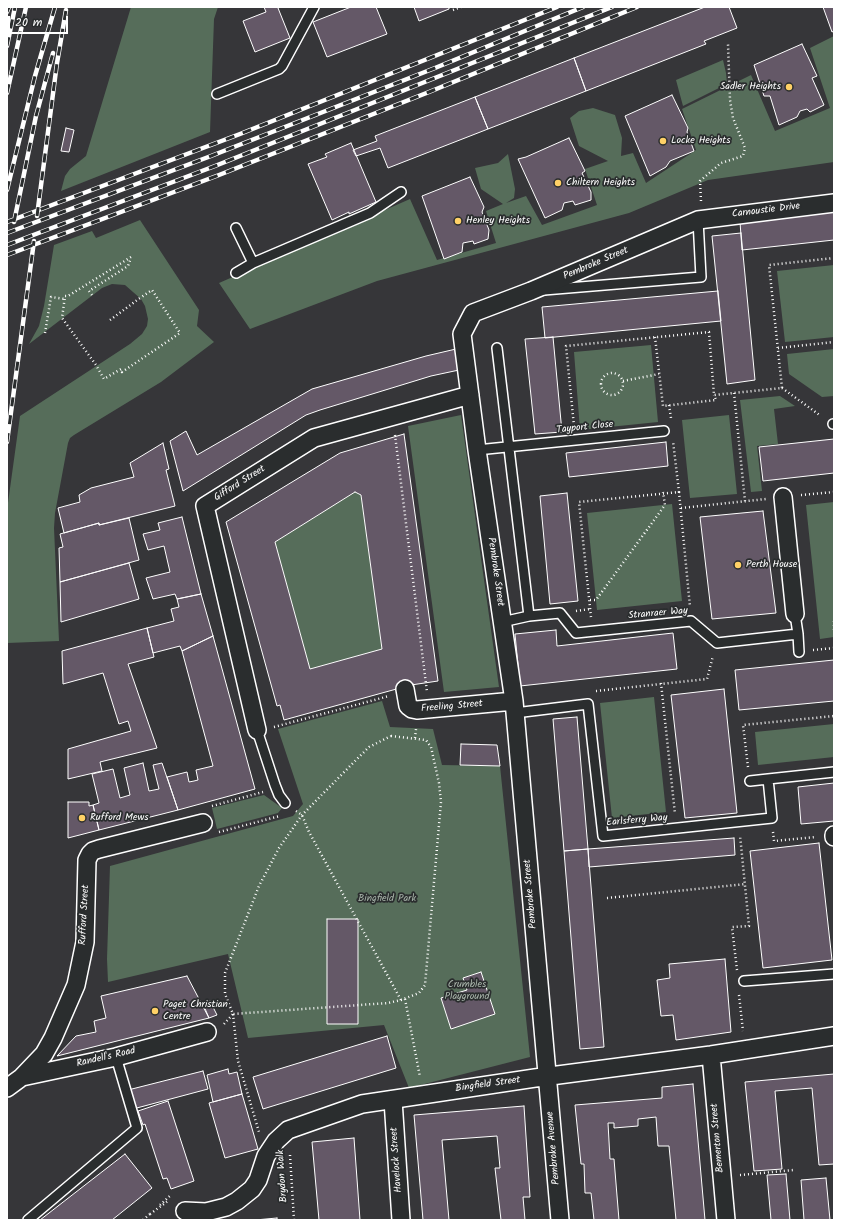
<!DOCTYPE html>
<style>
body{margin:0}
#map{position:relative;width:841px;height:1227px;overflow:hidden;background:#363639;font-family:Kalam,sans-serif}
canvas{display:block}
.frame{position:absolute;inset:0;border:8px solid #fff;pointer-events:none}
.scale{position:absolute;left:8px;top:16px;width:60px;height:18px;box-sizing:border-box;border:2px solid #fff;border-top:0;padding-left:5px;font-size:12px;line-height:14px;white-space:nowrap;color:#fff;-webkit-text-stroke:3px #2a2d2e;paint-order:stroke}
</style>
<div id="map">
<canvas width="841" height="1227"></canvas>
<div class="frame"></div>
<div class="scale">20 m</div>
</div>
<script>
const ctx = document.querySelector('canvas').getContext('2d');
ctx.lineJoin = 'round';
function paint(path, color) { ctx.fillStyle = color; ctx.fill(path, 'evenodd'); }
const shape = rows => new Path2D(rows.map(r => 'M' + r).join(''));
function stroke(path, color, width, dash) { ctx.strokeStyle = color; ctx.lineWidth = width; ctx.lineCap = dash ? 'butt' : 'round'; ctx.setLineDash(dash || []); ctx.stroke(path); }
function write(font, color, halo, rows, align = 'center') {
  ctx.font = font + ' Kalam,sans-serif'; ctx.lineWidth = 3.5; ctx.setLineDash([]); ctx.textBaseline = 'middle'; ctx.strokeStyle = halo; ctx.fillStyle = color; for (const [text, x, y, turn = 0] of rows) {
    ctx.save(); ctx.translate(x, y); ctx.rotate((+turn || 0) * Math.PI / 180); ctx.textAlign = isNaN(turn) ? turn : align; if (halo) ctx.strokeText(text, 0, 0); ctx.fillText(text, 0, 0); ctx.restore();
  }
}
const green = shape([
 [131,7,218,7,214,19,210,132,61,191,65,176,70,169,86,156],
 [834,36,834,162,708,180,629,213,377,281,250,329,219,283,410,199,437,260,496,243,486,211,503,204,481,189,475,168,498,163,508,154,515,189,514,198,506,203,526,196,542,225,597,205,585,169,608,161,579,146,570,118,579,111,593,108,615,115,622,138,621,156,633,153,646,183,696,150,682,109,751,75,775,131,830,108,810,48],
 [723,60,726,73,727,84,683,106,676,80],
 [140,220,199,310,197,326,214,342,161,382,74,435,70,438,68,443,55,513,54,528,59,641,7,643,7,510,20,416,130,344,142,334,147,326,148,319,145,306,141,299,125,285,112,284,102,288,29,344,39,326,44,306,54,245,92,231,96,238],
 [834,265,834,337,785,342,777,271],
 [651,345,658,422,580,430,574,352],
 [834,349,834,396,822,397,789,374,787,354],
 [780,396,795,406,774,409,778,444,757,446,762,491,751,492,740,400],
 [461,415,499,687,444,692,408,426],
 [729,415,737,494,690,498,682,420],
 [355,492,361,495,382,649,310,669,275,542],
 [834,502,834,637,820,639,806,505],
 [672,504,682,601,597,610,587,513],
 [654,697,666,812,612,818,600,703],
 [382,701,390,727,433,729,442,765,500,766,530,1057,409,1088,384,1025,248,1038,228,954,108,982,107,959,110,866,293,816,303,804,278,729],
 [834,724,834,757,758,765,755,732],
 [264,795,282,808,278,813,217,829,212,808]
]);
const building = shape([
 [264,7,280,7,278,8,290,38,255,52,243,21,266,12,264,7],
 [351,7,376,7,387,34,327,57,313,22,351,7],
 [414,7,449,7,449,9,419,21,414,7],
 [705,7,729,7,737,28,704,41,706,44,586,91,574,58,705,7],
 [823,7,834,7,834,31,832,32,823,7],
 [802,44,817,76,812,78,824,105,810,112,807,109,800,111,797,117,779,125,770,96,764,96,754,65,802,44],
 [574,58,586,91,488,129,475,97,574,58],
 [672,95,688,128,687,132,694,151,670,161,666,167,650,176,625,116,672,95],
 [475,97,488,129,388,168,380,148,356,156,353,150,377,141,375,136,475,97],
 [66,128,74,130,69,152,61,151,66,128],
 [569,138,585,171,582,173,591,192,591,200,575,205,573,201,564,203,562,210,545,218,518,159,526,157,569,138],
 [351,143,376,202,349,214,349,212,332,220,308,164,327,157,325,154,351,143],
 [470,177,484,207,482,212,489,230,488,239,474,244,473,241,463,243,462,252,444,259,422,196,470,177],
 [834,212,834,240,742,250,740,222,834,212],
 [741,233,755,380,727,384,712,236,741,233],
 [718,291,721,321,545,338,542,307,718,291],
 [553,337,562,432,535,434,525,339,553,337],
 [456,349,459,370,431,376,320,410,306,415,183,491,170,441,186,431,197,455,312,389,426,356,456,349],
 [404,434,438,681,411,685,284,720,280,705,277,706,226,522,340,453,404,434],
 [355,492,361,495,382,649,310,669,275,542,355,492],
 [834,439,834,473,763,481,759,447,834,439],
 [666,442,668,466,569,477,566,453,666,442],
 [163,443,169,469,166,470,175,506,99,525,99,523,64,533,58,508,80,502,79,495,91,488,134,477,130,463,163,443],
 [567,493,578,601,550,604,540,496,567,493],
 [763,511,776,613,712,619,700,517,763,511],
 [182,517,201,594,177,599,175,594,153,599,146,578,170,572,164,546,148,550,143,534,160,530,158,523,182,517],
 [129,518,139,560,60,582,59,548,63,547,60,534,99,523,99,525,129,518],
 [129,563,139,599,61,622,60,582,129,563],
 [201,594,213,636,182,651,180,646,153,653,147,628,174,621,171,609,179,607,177,599,201,594],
 [147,628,154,657,128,664,157,748,100,762,102,771,68,779,68,749,131,731,128,721,119,724,103,673,63,684,62,651,147,628],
 [556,630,557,646,673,633,677,669,520,686,515,634,556,630],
 [213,636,255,789,178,810,167,777,187,772,189,782,194,781,198,780,196,770,213,766,182,651,213,636],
 [834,660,834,701,739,710,735,670,834,660],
 [724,689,737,813,685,818,671,695,724,689],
 [577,717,588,849,564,851,553,719,577,717],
 [461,744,497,745,500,766,460,765,461,744],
 [143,763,149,791,159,789,153,765,162,763,178,810,99,830,93,805,99,803,92,774,113,769,120,798,130,795,124,768,143,763],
 [834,783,834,821,801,824,798,787,834,783],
 [68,802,89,802,89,806,93,805,99,830,68,838,68,802],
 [734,838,735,855,589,867,588,849,734,838],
 [819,843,832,960,763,968,750,851,819,843],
 [588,849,604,1047,580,1049,564,851,588,849],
 [327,919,358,919,358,1024,327,1024,327,919],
 [725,959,731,1032,676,1040,673,1015,661,1016,657,980,670,978,669,964,725,959],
 [481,972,495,1014,451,1029,441,998,467,990,463,978,481,972],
 [187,976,209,1018,57,1056,76,1036,96,1032,94,1021,106,1018,101,996,187,976],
 [210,1001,217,1015,209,1018,203,1004,210,1001],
 [387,1036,396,1068,263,1109,253,1077,387,1036],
 [228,1069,229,1074,237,1072,242,1094,213,1102,207,1075,228,1069],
 [203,1071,208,1089,133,1109,128,1090,203,1071],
 [834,1074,834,1164,819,1165,812,1088,775,1091,782,1169,754,1171,745,1082,834,1074],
 [693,1084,705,1220,676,1220,669,1146,658,1146,656,1117,638,1119,638,1126,614,1128,614,1123,608,1123,610,1159,614,1159,619,1220,594,1220,591,1193,585,1193,584,1164,581,1164,575,1105,662,1098,662,1087,693,1084],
 [242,1094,258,1149,225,1158,209,1103,242,1094],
 [168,1101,194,1181,171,1189,167,1178,163,1179,145,1124,143,1125,138,1111,168,1101],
 [524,1106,530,1197,523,1197,525,1220,501,1220,495,1168,500,1168,497,1136,442,1140,449,1220,423,1220,414,1115,524,1106],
 [354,1138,360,1220,319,1220,312,1142,354,1138],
 [125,1154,152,1188,112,1220,40,1220,125,1154],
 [786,1174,790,1220,771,1220,767,1175,786,1174],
 [826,1178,830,1220,804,1220,801,1180,826,1178],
 [277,1218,277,1220,255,1220,277,1218]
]);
const path = shape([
 [453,10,461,7],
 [701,201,700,181,721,163,743,156,745,148,733,118,730,100,728,44],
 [131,257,68,296,65,296,62,318,96,365,104,379,121,369,122,372,180,333,152,290,140,298],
 [92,295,89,291,128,266,131,258],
 [45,333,51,297,65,299],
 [655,337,663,406,716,400,714,395],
 [778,348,834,342],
 '601 384a11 11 0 1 1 22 0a11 11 0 1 1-22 0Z',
 [623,381,659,374],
 [782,388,821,416],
 [734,393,745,501],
 [669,405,671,418],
 [574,426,566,346,709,332,714,395,782,388,769,265,834,258],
 [395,435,427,692],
 [679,492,690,607],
 [801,495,834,492],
 [681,508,766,499],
 [590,600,596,600,665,505,663,492],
 [576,611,590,609],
 [591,617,579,502,679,492,673,441],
 [834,621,834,631],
 [813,650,834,648],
 [661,683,675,814],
 [596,691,707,679,713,656],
 [274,727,389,696],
 [391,736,426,740,431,747,439,783,441,802,425,985,419,993,401,1000,388,1003,233,1014,225,994,225,973,259,886,279,848,302,815,355,761,369,747,391,736],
 [415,738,416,729],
 [748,767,743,725,834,716],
 [212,806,263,792],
 [296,811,302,815,309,832,401,1000],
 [219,832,280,816],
 [773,832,774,841,816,837],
 [607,898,746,884],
 [737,970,732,927,749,926,740,835],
 [739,995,743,1031],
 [405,999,420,1077],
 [233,1014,238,1061,259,1132],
 [224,1024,233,1014],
 [290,1155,294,1220],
 [740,1175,794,1170],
 [160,1205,171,1195],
 [150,1214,168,1201,169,1202],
 [143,1220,150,1214]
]);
const lane = shape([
 [217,94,279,69,282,66,314,7],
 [236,228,253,263],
 [236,273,253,263,370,213,401,192],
 [544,290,701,277,698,220],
 [497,348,529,616],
 [833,424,834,424],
 [477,450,664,431],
 [795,614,798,634],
 [502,622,529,616,560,613,576,633,691,621,717,643,798,634,799,652],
 [515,713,588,704,603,836,772,818,768,779,834,772],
 [257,730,275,785,279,795,285,803],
 [750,781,768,779],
 [744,981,834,974],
 [28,1220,137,1128,116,1057]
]);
const street = shape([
 [783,497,795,614],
 [405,689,408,706,412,709,417,710,514,701],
 [257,730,205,506,314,438,470,395],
 [834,835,834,837],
 [711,1055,726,1220],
 [22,1077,44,1054,53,1038,76,985,85,942,87,860,90,854,93,851,99,849,203,823],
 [7,1088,22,1077,116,1057,207,1032],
 [393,1100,401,1220],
 [185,1211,206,1212,226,1207,237,1201,252,1189,258,1180,266,1156,276,1141,288,1130,362,1104,535,1078,711,1055,834,1036],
 [560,1220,514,701,477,450,462,334,473,313,531,291,698,220,834,203]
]);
const rail = shape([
 [7,12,9,7],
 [7,46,15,7],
 [7,93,26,7],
 [7,190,35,76,55,7],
 [37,216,57,63,66,10],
 [7,222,240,134,557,7],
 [14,222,36,116,53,53],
 [7,233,211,156,435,68,583,7],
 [7,245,215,166,612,7],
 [7,255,219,175,429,92,637,7],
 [7,442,34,241]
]);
const pathBridge = shape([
 [110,320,140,298]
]);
const markers = [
 [789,87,4,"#ffd166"],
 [663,141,4,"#ffd166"],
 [558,183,4,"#ffd166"],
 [458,221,4,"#ffd166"],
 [738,565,4,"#ffd166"],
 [82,818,4,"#ffd166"],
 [155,1011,4,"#ffd166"]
];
const poiNames = [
 ["Sadler Heights",781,87,"right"],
 ["Locke Heights",671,141],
 ["Chiltern Heights",566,183],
 ["Henley Heights",466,221],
 ["Perth House",746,565],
 ["Rufford Mews",90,818],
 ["Paget Christian",163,1005],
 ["Centre",163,1017]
];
const streetNames = [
 ["Carnoustie Drive",766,211,-7],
 ["Pembroke Street",596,264,-23],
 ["Tayport Close",585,428,-6],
 ["Gifford Street",240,484,-32],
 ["Pembroke Street",495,572,82],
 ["Stranraer Way",658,614,-5],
 ["Freeling Street",452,707,-5],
 ["Earlsferry Way",637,821,-5],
 ["Pembroke Street",531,894,-95],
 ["Rufford Street",85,915,-87],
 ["Randell's Road",106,1058,-13],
 ["Bingfield Street",488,1085,-8],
 ["Bemerton Street",718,1138,-95],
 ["Pembroke Avenue",554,1148,-95],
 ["Havelock Street",397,1160,-94],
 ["Brydon Walk",283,1176,-94]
];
const parkNames = [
 ["Bingfield Park",387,899],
 ["Crumbles",467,985],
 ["Playground",467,997]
];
paint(green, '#566d5a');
paint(building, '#645867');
stroke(building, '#fff', 1);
stroke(lane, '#fff', 12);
stroke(street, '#fff', 20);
stroke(path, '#fff', 2.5, [1, 3]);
stroke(lane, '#2a2d2e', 9);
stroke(street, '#2a2d2e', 17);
stroke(rail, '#fff', 4.5);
stroke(rail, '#2a2d2e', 3, [9]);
stroke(pathBridge, '#fff', 2.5, [1, 3]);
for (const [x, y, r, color] of markers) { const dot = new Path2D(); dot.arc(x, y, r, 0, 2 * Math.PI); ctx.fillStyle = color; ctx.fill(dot); stroke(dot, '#2a2d2e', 1.5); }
write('10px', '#fff', '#2a2d2e', poiNames, 'left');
write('10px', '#fff', '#2a2d2e', streetNames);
write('10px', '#aab6ac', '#2a2d2e', parkNames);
</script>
